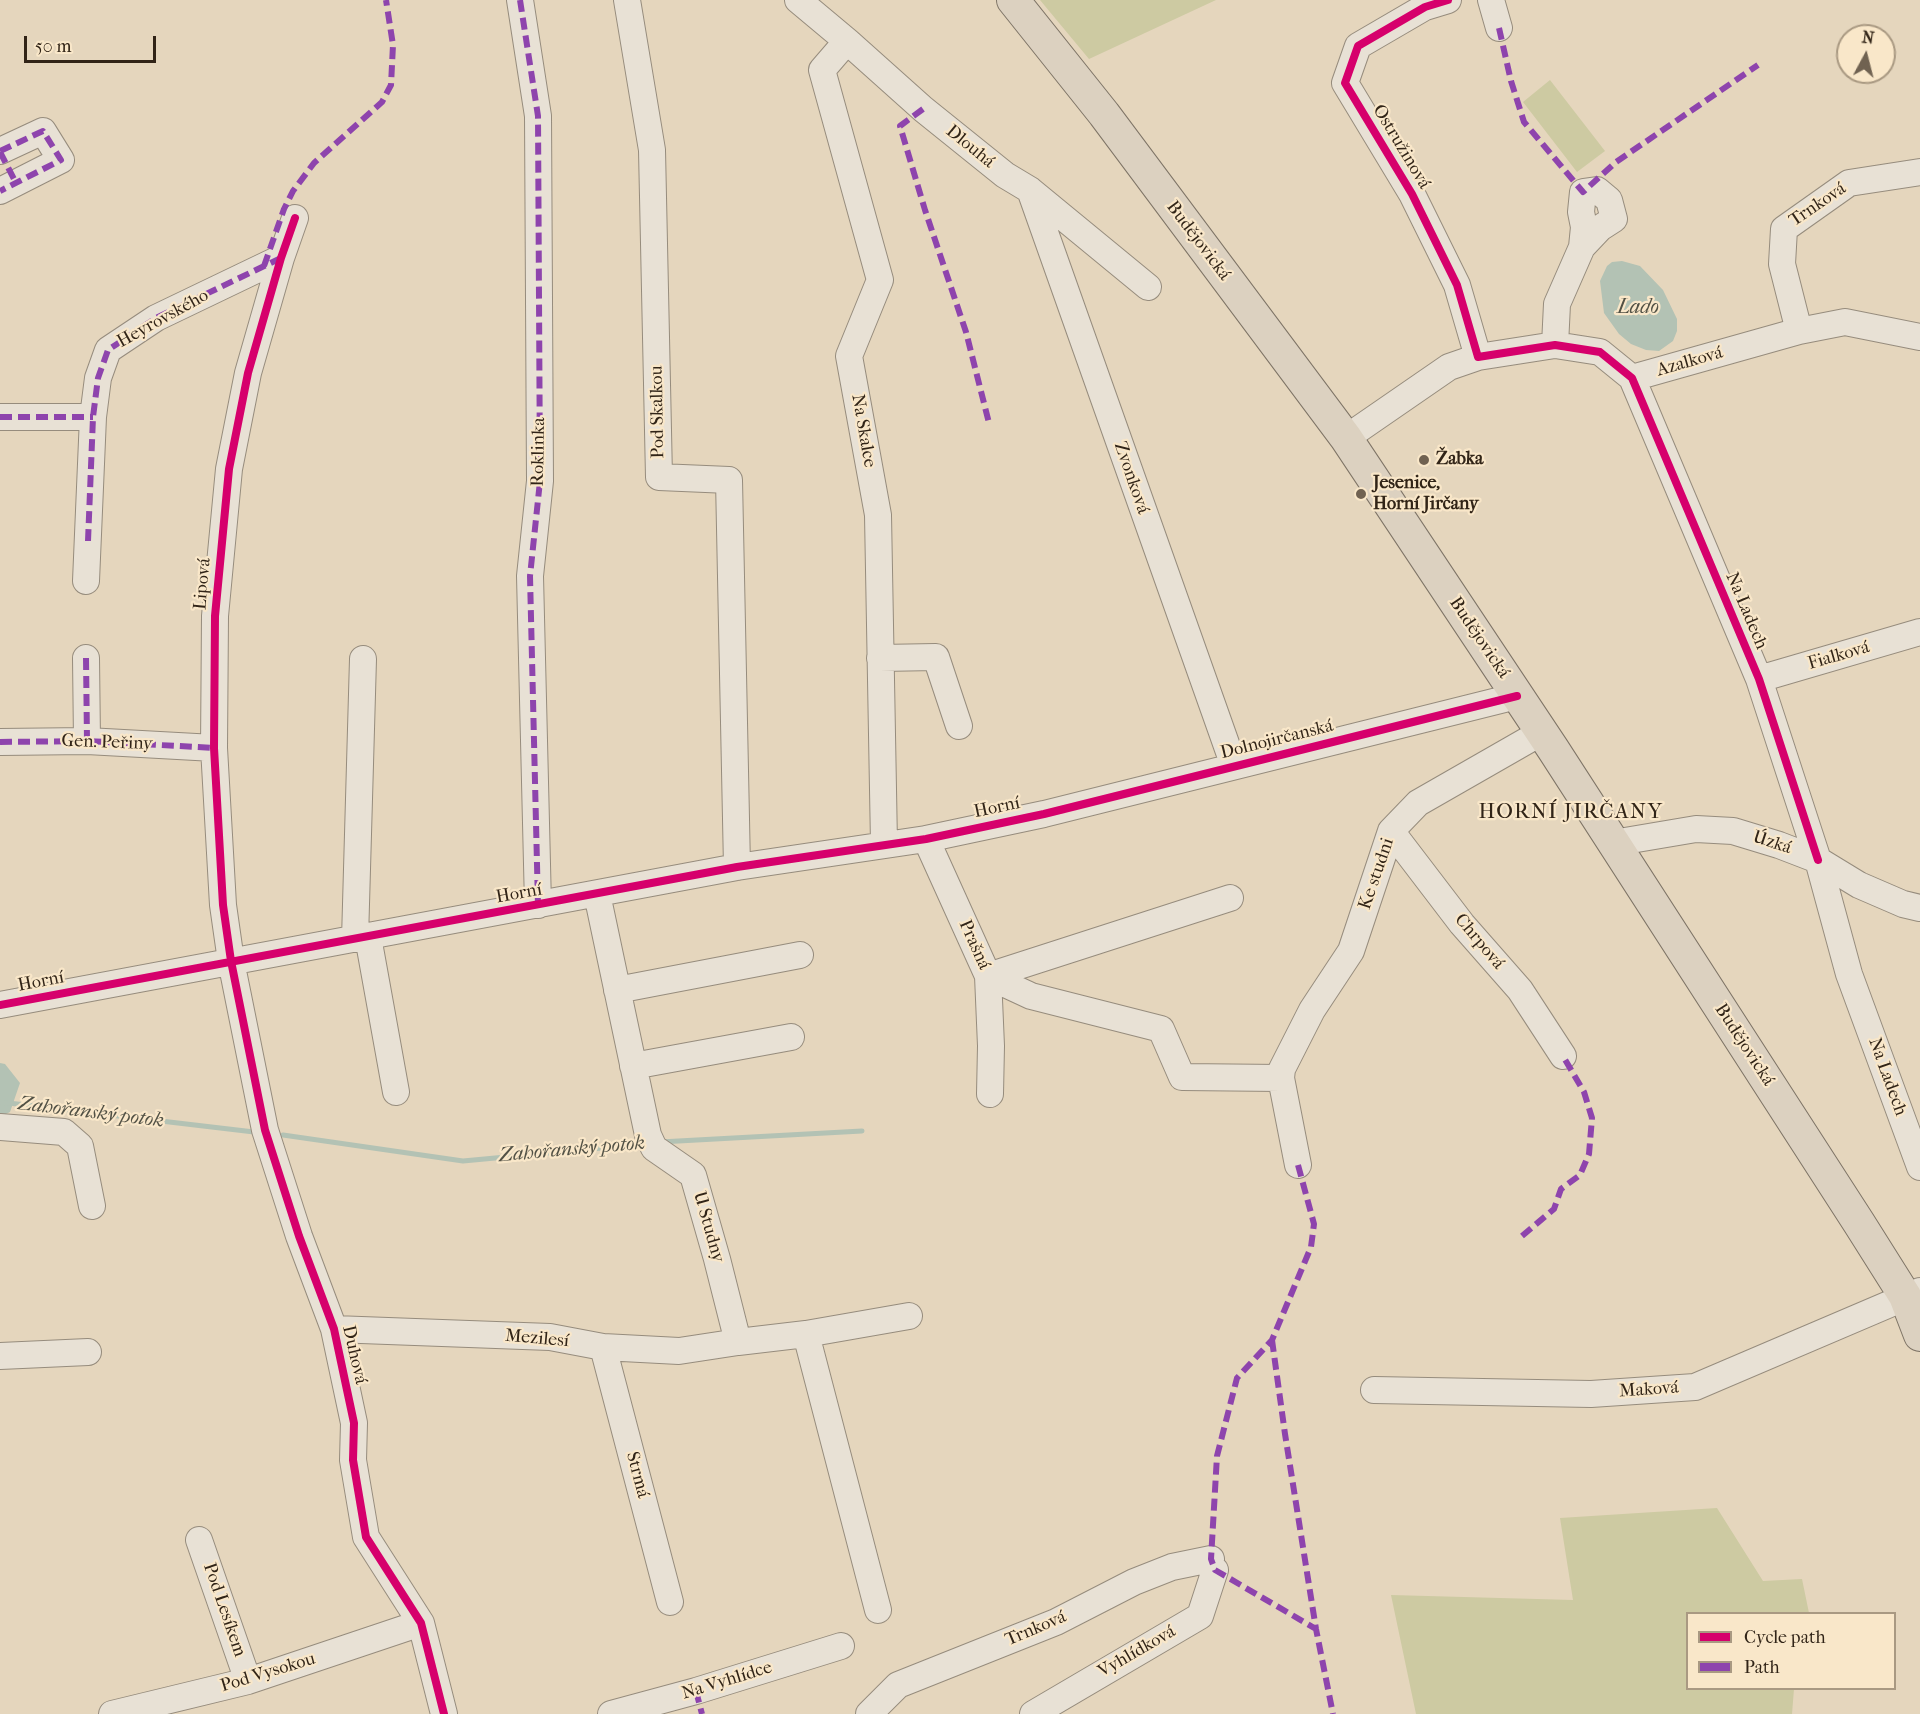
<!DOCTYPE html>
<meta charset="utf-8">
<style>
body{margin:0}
#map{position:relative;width:1920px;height:1714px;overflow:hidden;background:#e5d6bd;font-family:"IM FELL French Canon",serif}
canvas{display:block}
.legend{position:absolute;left:1686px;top:1612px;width:210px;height:78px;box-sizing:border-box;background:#f9e7c9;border:2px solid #a99982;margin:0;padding:8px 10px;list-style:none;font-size:18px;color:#312417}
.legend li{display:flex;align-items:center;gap:12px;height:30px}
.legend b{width:30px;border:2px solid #a99982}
.north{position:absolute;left:1836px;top:24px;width:60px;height:60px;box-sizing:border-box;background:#f9e7c9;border:2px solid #a99982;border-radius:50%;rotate:7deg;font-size:16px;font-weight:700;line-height:24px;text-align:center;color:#312417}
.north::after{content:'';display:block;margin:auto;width:21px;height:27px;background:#706251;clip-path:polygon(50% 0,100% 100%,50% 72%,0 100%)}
.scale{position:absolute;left:24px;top:36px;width:132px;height:27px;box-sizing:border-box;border:3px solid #312417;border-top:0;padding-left:8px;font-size:18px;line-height:21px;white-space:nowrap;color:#312417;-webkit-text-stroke:4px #f9e7c9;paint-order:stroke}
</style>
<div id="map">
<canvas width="1920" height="1714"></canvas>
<ul class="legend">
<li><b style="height:8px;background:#d6006c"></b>Cycle path</li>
<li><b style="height:8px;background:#8e44ad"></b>Path</li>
</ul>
<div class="north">N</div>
<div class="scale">50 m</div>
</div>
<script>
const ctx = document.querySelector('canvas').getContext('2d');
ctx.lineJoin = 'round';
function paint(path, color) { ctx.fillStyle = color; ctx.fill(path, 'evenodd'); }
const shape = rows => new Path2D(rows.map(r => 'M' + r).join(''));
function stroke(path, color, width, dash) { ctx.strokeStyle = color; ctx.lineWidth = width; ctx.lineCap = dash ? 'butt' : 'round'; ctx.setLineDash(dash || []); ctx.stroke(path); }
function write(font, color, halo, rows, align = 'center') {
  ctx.font = font + ' "IM FELL French Canon",serif'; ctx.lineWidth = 4.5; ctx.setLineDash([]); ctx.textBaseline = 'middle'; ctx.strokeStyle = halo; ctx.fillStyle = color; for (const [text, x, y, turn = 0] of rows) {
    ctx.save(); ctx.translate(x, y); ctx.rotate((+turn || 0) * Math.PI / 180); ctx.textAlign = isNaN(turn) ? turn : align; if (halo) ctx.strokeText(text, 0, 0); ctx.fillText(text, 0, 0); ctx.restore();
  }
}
const green = shape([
 [1040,0,1216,0,1089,59],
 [1550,80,1605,151,1577,172,1523,102],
 [1717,1508,1763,1581,1802,1579,1809,1613,1688,1614,1688,1688,1794,1689,1792,1714,1416,1714,1391,1595,1573,1600,1560,1518]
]);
const water = shape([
 [1622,261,1640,266,1663,290,1677,319,1677,331,1673,341,1659,351,1646,350,1631,344,1619,334,1604,313,1600,281,1607,266,1612,262],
 [0,1063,5,1064,20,1083,10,1112,0,1117]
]);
const stream = shape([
 [0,1102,254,1132],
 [283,1135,463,1161,645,1144],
 [660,1142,862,1131]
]);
const minor = shape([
 [520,0,538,116,540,481,530,576,538,905],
 [627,0,652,150,659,477,729,480,737,867],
 [798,0,847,41,923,109,1005,175,1030,190,1148,287],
 [1448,0,1425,7,1358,46,1345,83,1412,194,1457,285,1478,357],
 [1491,0,1499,28],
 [847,41,822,70,880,280,849,356,878,515,884,844],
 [0,151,43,131,61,160,0,191],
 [1030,190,1234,766],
 [295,218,281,258,248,373,229,469,215,616,214,748,223,905,231,961,265,1130,299,1236,334,1329,354,1423,353,1460,366,1537,421,1623,444,1714],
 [1799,331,1782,264,1784,229,1849,183,1920,172],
 [1555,345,1557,304,1582,247,1584,227,1581,212,1583,192,1597,190,1609,200,1614,219,1600,228,1582,247],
 [1632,378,1799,331,1845,322,1920,337],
 [0,417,93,417],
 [1346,438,1449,367,1478,357,1555,345,1600,352,1632,378,1759,679,1818,860,1849,974,1920,1167],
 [86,581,93,417,98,378,108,350,156,318,281,258],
 [86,658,87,741],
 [880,658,936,657,959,726],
 [1759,679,1920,632],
 [0,742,87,741,214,748],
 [1391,831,1462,924,1520,990,1563,1056],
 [926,839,988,976,991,1046,990,1094],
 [1613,843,1696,829,1733,831,1779,845,1818,860,1859,885,1903,904,1920,908],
 [597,894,648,1135,654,1148,693,1175,717,1259,738,1342,806,1334,878,1610],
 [368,937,396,1092],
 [355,939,363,659],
 [988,976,1031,996,1161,1029,1182,1077,1281,1078],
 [988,976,1230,898],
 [617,990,800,955],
 [0,1005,737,867,926,839,1044,814,1517,696],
 [633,1066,791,1037],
 [0,1127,64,1132,80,1146,92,1206],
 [1298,1165,1281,1078,1282,1069,1312,1010,1351,951,1391,831,1418,803,1542,732],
 [334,1329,550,1337,603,1347,679,1351,738,1342],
 [806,1334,909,1316],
 [603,1347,670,1602],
 [0,1356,88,1352],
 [1374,1390,1591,1394,1695,1387,1920,1291],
 [199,1540,248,1681],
 [112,1714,248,1681,421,1623],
 [611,1714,696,1691,841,1646],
 [869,1714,898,1685,1056,1622,1134,1582,1172,1567,1211,1559],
 [1033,1714,1200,1616,1215,1570]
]);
const major = shape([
 [1013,0,1104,114,1346,438,1553,749,1859,1223,1905,1296,1920,1335]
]);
const quiet = shape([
 [520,0,538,116,540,481,530,576,538,905],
 [1499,28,1511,81,1524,122,1583,192,1616,162,1758,65],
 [923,109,900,126,925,210,966,332,989,423],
 [0,151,43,131,61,160,0,191],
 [0,152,16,183],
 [264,266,284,209,293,191,314,163,382,102,391,85,393,45,386,0],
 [0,417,93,417],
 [88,541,93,417,98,378,108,350,156,318,281,258],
 [86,658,87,741],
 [0,742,87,741,214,748],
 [1298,1165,1314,1224,1311,1247,1272,1340,1237,1378,1217,1456,1211,1559,1215,1570,1316,1629],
 [1522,1236,1554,1209,1561,1189,1580,1175,1589,1154,1592,1118,1584,1092,1563,1056],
 [1272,1340,1285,1434,1316,1629,1333,1714],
 [696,1691,702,1714]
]);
const cycleway = shape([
 [1448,0,1425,7,1358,46,1345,83,1412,194,1457,285,1478,357,1555,345,1600,352,1632,378,1759,679,1818,860],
 [295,218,281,258,248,373,229,469,215,616,214,748,223,905,231,961,265,1130,299,1236,334,1329,354,1423,353,1460,366,1537,421,1623,444,1714],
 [0,1005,737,867,926,839,1044,814,1517,696]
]);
const markers = [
 [1424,460,6,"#706251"],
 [1361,494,6,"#706251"]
];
const streetNames = [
 ["Dlouhá",970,147,39],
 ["Ostružinová",1401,147,59],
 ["Trnková",1818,205,-34],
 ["Budějovická",1198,241,53],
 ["Heyrovského",163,319,-29],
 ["Azalková",1690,362,-16],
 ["Pod Skalkou",658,412,-91],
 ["Na Skalce",863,431,80],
 ["Roklinka",539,452,-89],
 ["Zvonková",1131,478,71],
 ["Lipová",203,584,-85],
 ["Na Ladech",1746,611,67],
 ["Budějovická",1479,638,56],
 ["Fialková",1839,656,-16],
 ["Dolnojirčanská",1277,740,-14],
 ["Gen. Peřiny",107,743,2],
 ["Horní",997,808,-12],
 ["Úzká",1772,843,18],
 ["Ke studni",1377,874,-71],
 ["Horní",519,894,-10],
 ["Chrpová",1479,942,50],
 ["Prašná",974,945,66],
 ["Horní",41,982,-11],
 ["Budějovická",1744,1045,57],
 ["Na Ladech",1887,1077,70],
 ["U Studny",708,1227,74],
 ["Mezilesí",537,1339,5],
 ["Duhová",354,1355,77],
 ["Maková",1649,1390,-4],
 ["Strmá",637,1475,75],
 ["Pod Lesíkem",224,1610,71],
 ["Trnková",1036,1629,-23],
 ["Vyhlídková",1137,1652,-30],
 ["Pod Vysokou",268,1673,-17],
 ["Na Vyhlídce",727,1681,-17]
];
const poiNames = [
 ["Žabka",1436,460],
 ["Jesenice,",1373,484],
 ["Horní Jirčany",1373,505]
];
const waterNames = [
 ["Lado",1638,308],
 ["Zahořanský potok",91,1113,7],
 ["Zahořanský potok",572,1150,-5]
];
const quarterNames = [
 ["HORNÍ JIRČANY",1571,813]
];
paint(green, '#cdcaa2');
paint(water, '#b3c2b4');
stroke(stream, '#b3c2b4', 5);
stroke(minor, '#968c7d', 28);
stroke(major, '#7e7466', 34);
stroke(minor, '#e8e1d5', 26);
stroke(major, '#dcd1c0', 32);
stroke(quiet, '#8e44ad', 6, [12, 6]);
stroke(cycleway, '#d6006c', 8);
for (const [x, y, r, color] of markers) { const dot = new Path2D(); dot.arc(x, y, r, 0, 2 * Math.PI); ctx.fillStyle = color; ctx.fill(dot); stroke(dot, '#f9e7c9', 2); }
write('18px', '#312417', '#f9e7c9', streetNames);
write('bold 18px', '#312417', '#f9e7c9', poiNames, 'left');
write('italic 20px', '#525145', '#f9e7c9', waterNames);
ctx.letterSpacing = '1.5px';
write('21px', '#312417', '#f9e7c9', quarterNames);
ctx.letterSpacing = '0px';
</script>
